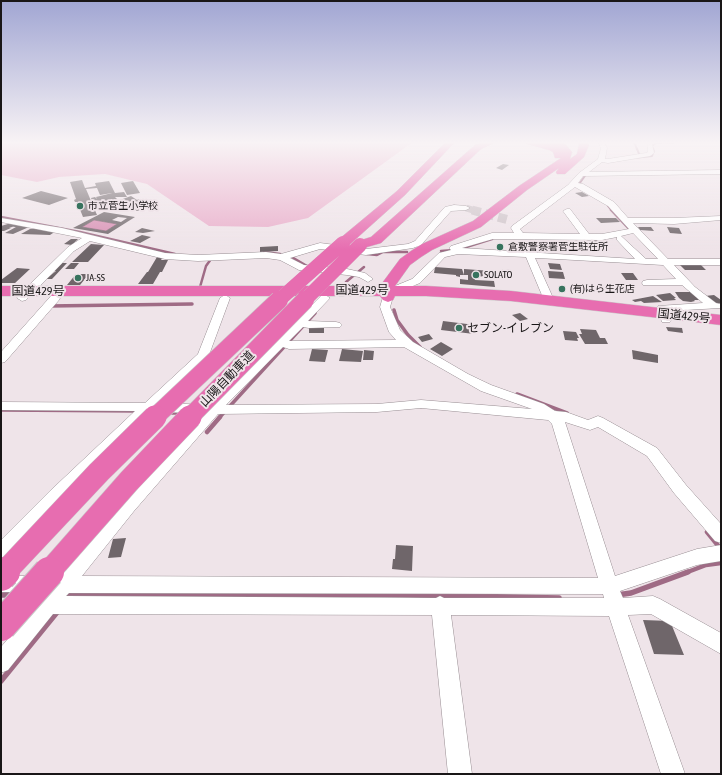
<!DOCTYPE html>
<meta charset="utf-8">
<style>
body{margin:0}
#map{position:relative;width:722px;height:775px;overflow:hidden;background:#efe4e9;font-family:"Asap Condensed",sans-serif}
canvas{display:block}
.frame{position:absolute;inset:0;border:2px solid #191617;pointer-events:none}
</style>
<div id="map">
<canvas width="722" height="775"></canvas>
<div class="frame"></div>
</div>
<script>
const ctx = document.querySelector('canvas').getContext('2d');
ctx.lineJoin = 'round';
function paint(path, color) { ctx.fillStyle = color; ctx.fill(path, 'evenodd'); }
const shape = rows => new Path2D(rows.map(r => 'M' + r).join(''));
function stroke(path, color, width, dash) { ctx.strokeStyle = color; ctx.lineWidth = width; ctx.lineCap = dash ? 'butt' : 'round'; ctx.setLineDash(dash || []); ctx.stroke(path); }
function write(font, color, halo, rows, align = 'center') {
  ctx.font = font + ' "Asap Condensed","Noto Sans JP",sans-serif'; ctx.lineWidth = 4; ctx.setLineDash([]); ctx.textBaseline = 'middle'; ctx.strokeStyle = halo; ctx.fillStyle = color; for (const [text, x, y, turn = 0] of rows) {
    ctx.save(); ctx.translate(x, y); ctx.rotate((+turn || 0) * Math.PI / 180); ctx.textAlign = isNaN(turn) ? turn : align; if (halo) ctx.strokeText(text, 0, 0); ctx.fillText(text, 0, 0); ctx.restore();
  }
}
const green = shape([
 [1,142,413,142,308,218,268,227,209,226,147,184,105,174,59,177,37,182,1,175]
]);
const water = shape([
 [94,220,117,224,106,231,82,227,94,220]
]);
const streamFar4 = shape([
 [634,142,640,156],
 [633,158,652,156,654,151,652,146,656,143,685,142],
 [577,187,587,173],
 [608,206,612,211]
]);
const streamFar3 = shape([
 [611,210,631,231],
 [1,217,80,232,175,254],
 [460,249,492,239],
 [441,251,454,250],
 [264,252,280,254],
 [367,254,377,255,383,252,407,252],
 [290,256,307,266],
 [346,282,364,267],
 [200,287,206,266,211,259]
]);
const streamFar2 = shape([
 [49,306,192,304],
 [394,310,397,320,408,335,420,347],
 [517,394,567,413],
 [1,410,138,411],
 [168,413,182,413],
 [219,418,315,313]
]);
const streamFar1 = shape([
 [207,432,220,417],
 [707,532,720,548],
 [685,573,706,565,721,563]
]);
const stream = shape([
 [1,595,11,595],
 [66,595,359,594,559,598],
 [617,595,631,593,688,572],
 [1,681,58,611]
]);
const building = shape([
 [503,164,509,165,502,170,496,168],
 [82,180,85,188,96,186,95,183,109,181,115,193,124,192,127,197,115,197,117,199,108,202,109,203,93,204,91,198,95,197,97,199,96,197,112,193,100,195,97,188,86,189,97,215,83,217,77,202,75,202,74,200,76,199,70,182],
 [133,181,140,193,127,195,121,183],
 [41,191,68,198,49,205,22,198],
 [582,192,589,196,582,197,575,193],
 [131,196,137,200,139,199,142,201,140,202,149,207,137,211,120,200],
 [104,212,135,217,108,234,73,228],
 [118,217,127,218,121,222,112,220],
 [94,220,117,224,106,231,82,227],
 [596,218,616,218,620,222,601,223],
 [11,223,29,227,13,234,5,233,16,227,13,227,15,226,9,228,11,228,4,231,1,231,1,226],
 [638,227,651,227,654,231,640,230],
 [667,227,679,228,682,234,670,233],
 [142,228,155,231,143,233,135,232],
 [30,229,42,229,56,231,50,235,21,234],
 [142,235,151,237,140,243,130,241],
 [71,239,78,239,72,245,64,244],
 [590,240,601,241,606,249,594,249],
 [91,244,104,245,88,262,72,262],
 [278,246,278,251,260,252,260,247],
 [157,257,163,257,161,260,168,260,162,272,148,272],
 [62,263,67,263,52,279,46,279,56,271,54,271],
 [71,263,79,263,74,269,65,269],
 [548,263,560,264,562,270,550,269],
 [699,263,706,270,685,270,680,265],
 [435,267,462,269,464,275,460,275,460,277,456,276,456,275,434,273],
 [17,268,30,269,15,283,1,283,1,280],
 [464,269,491,271,492,277,475,276,475,280,494,281,495,287,460,284,460,279,468,280,468,275,464,275],
 [502,269,511,270,513,276,504,275],
 [548,271,563,272,565,279,549,278],
 [147,272,160,272,153,284,138,284],
 [621,273,633,273,638,280,626,280],
 [76,274,89,274,80,285,67,285],
 [675,292,692,292,699,300,694,300,695,301,691,302,683,301,679,298],
 [670,293,676,298,674,298,676,300,663,301,656,295],
 [714,295,721,300,721,303,716,304,705,296],
 [653,296,662,302,644,303,641,301,635,302,632,300],
 [520,313,528,319,520,321,512,315],
 [443,321,475,325,474,334,441,330],
 [666,327,682,328,683,333,668,331],
 [309,328,324,328,324,333,309,333],
 [580,329,596,330,600,338,605,338,608,344,585,344,579,334,582,334],
 [563,331,576,332,579,338,577,338,578,341,565,340],
 [429,334,433,339,422,342,418,337],
 [441,342,453,349,442,356,430,349],
 [312,349,328,350,325,362,309,361],
 [342,349,363,351,361,362,339,361],
 [364,350,374,351,373,360,363,360],
 [632,350,658,355,658,363,633,359],
 [126,538,121,557,108,558,113,539],
 [396,545,413,546,412,571,392,569,393,559,395,559],
 [643,620,670,621,684,655,654,654]
]);
const minorTunnelFar1 = shape([
 [466,208,476,211]
]);
const minorTunnel = shape([
 [472,210,509,220]
]);
const minor = shape([
 [598,142,604,142,607,148,605,159,608,159,646,153,648,152,647,142,659,142,652,144,654,153,650,156,608,163,602,162,589,172,721,170,721,174,583,176,578,183,583,184,614,202,628,218,674,218,721,216,721,220,674,224,633,223,668,259,721,259,721,265,674,265,695,287,716,303,720,304,721,305,720,308,668,311,672,320,670,322,662,322,657,308,658,306,703,303,682,285,643,285,642,283,643,281,647,280,676,279,663,265,557,259,535,258,554,300,549,303,544,300,526,257,458,254,445,257,420,283,403,290,395,290,394,288,395,286,412,279,439,253,451,250,449,248,451,246,492,233,514,233,511,228,512,226,568,185,579,173,598,159,601,148,598,142],
 [575,187,608,206,629,229,602,234,589,234,570,209,567,209,563,211,580,234,523,233,520,229,575,187],
 [633,233,658,259,646,259,621,236,633,233],
 [617,237,617,240,635,259,462,248,493,239,602,240,617,237],
 [454,205,466,206,470,208,466,210,451,211,421,245,413,248,366,255,320,249,290,258,304,265,347,269,365,273,373,279,368,282,359,277,347,275,299,270,280,260,266,258,198,261,165,259,90,241,74,251,26,300,22,301,17,298,18,296,68,247,82,238,1,222,1,218,62,228,165,253,198,255,266,252,281,254,320,243,366,249,408,244,415,241,445,207,454,205],
 [388,294,393,297,390,307,400,330,413,342,468,374,491,385,544,404,555,411,566,412,588,420,598,416,603,418,657,448,686,485,721,524,721,543,715,541,674,493,647,456,598,427,590,430,565,422,615,576,697,549,721,545,721,561,697,565,620,591,623,598,653,596,660,599,721,633,721,654,651,614,628,615,685,774,661,774,609,616,451,615,472,774,448,774,432,615,53,614,8,670,1,673,1,647,29,614,16,611,13,605,16,599,23,596,43,596,46,592,1,592,1,576,60,576,122,501,203,413,152,412,62,499,7,557,1,559,1,540,50,491,135,411,1,410,1,402,145,403,198,354,220,298,225,295,230,298,209,355,161,403,211,405,321,296,325,295,330,298,308,321,336,322,340,323,342,325,340,327,309,328,303,327,289,341,396,340,389,332,380,307,383,297,388,294],
 [283,347,289,349,404,347,481,391,532,409,421,400,377,404,226,405,283,347],
 [421,408,548,420,552,424,598,578,82,576,134,511,218,414,377,412,421,408],
 [69,593,603,594,604,598,444,598,440,596,436,598,66,596,69,593],
 [55,295,60,298,59,300,5,362,1,363,1,352,51,296,55,295]
]);
const highway = shape([
 [446,142,455,142,405,195,348,246,338,246,336,243,338,240,397,191,446,142],
 [484,142,496,142,481,149,381,243,360,249,355,248,353,245,355,242,371,237,475,145,484,142],
 [526,142,540,142,549,144,547,142,558,142,566,145,572,152,570,159,577,154,579,145,578,142,586,142,589,145,584,157,565,174,557,174,556,172,559,168,527,190,481,227,432,250,421,257,410,265,395,286,426,286,511,291,721,315,721,325,511,301,426,296,395,296,393,300,388,302,383,300,380,296,1,296,1,286,380,286,400,259,411,251,422,244,473,221,519,186,561,158,555,158,553,152,549,150,527,144,526,142]
]);
const highwayBridgeFar3 = shape([
 [278,301,343,243],
 [304,301,360,245]
]);
const highwayBridgeFar2 = shape([
 [154,418,279,300],
 [189,418,305,300]
]);
const highwayBridgeFar1 = shape([
 [4,573,99,472,155,417],
 [48,573,129,481,190,417]
]);
const highwayBridge = shape([
 [1,576,5,572],
 [1,626,49,572]
]);
const markers = [
 [80,206,4,"#37735e"],
 [500,247,4,"#37735e"],
 [476,275,4,"#37735e"],
 [78,278,4,"#37735e"],
 [562,289,4,"#37735e"],
 [459,328,4,"#37735e"]
];
const farPoinames = [
 ["市立菅生小学校",88,206],
 ["倉敷警察署菅生駐在所",508,247],
 ["SOLATO",484,275],
 ["JA-SS",86,278],
 ["(有)はら生花店",570,289]
];
const streetNames = [
 ["国道429号",362,290],
 ["国道429号",38,291],
 ["国道429号",684,316,6],
 ["山陽自動車道",227,379,-46]
];
const poiNames = [
 ["セブン-イレブン",467,328]
];
paint(green, '#e9afcb');
paint(water, '#d890b4');
stroke(water, '#9f6b85', 1);
stroke(streamFar4, '#9f6b85', 2);
stroke(streamFar3, '#9f6b85', 2.5);
stroke(streamFar2, '#9f6b85', 3.5);
stroke(streamFar1, '#9f6b85', 4.5);
stroke(stream, '#9f6b85', 5.5);
paint(building, '#6f666a');
stroke(minorTunnelFar1, '#cfc5ca', 7, [7, 3.5]);
stroke(minorTunnel, '#cfc5ca', 9, [9, 4.5]);
stroke(minor, '#988e93', 1);
stroke(highway, '#c8c7c7', 1);
paint(minor, '#fff');
paint(highway, '#e76db0');
stroke(highwayBridgeFar3, '#c8c7c7', 14, []);
stroke(highwayBridgeFar2, '#c8c7c7', 19, []);
stroke(highwayBridgeFar1, '#c8c7c7', 24, []);
stroke(highwayBridge, '#c8c7c7', 32, []);
stroke(highwayBridgeFar3, '#e76db0', 14);
stroke(highwayBridgeFar2, '#e76db0', 18);
stroke(highwayBridgeFar1, '#e76db0', 23);
stroke(highwayBridge, '#e76db0', 30);
const sky = ctx.createLinearGradient(0, 0, 0, 250);
sky.addColorStop(0, '#a1a6d3');
sky.addColorStop(0.57, '#f8f3f5');
sky.addColorStop(1, '#f8f3f500');
ctx.fillStyle = sky;
ctx.fillRect(0, 0, 722, 250);
for (const [x, y, r, color] of markers) { const dot = new Path2D(); dot.arc(x, y, r, 0, 2 * Math.PI); ctx.fillStyle = color; ctx.fill(dot); stroke(dot, '#efe4e9', 1.5); }
write('10px', '#191617', '#efe4e9', farPoinames, 'left');
write('12px', '#191617', '#efe4e9', streetNames);
write('12px', '#191617', '#efe4e9', poiNames, 'left');
</script>
